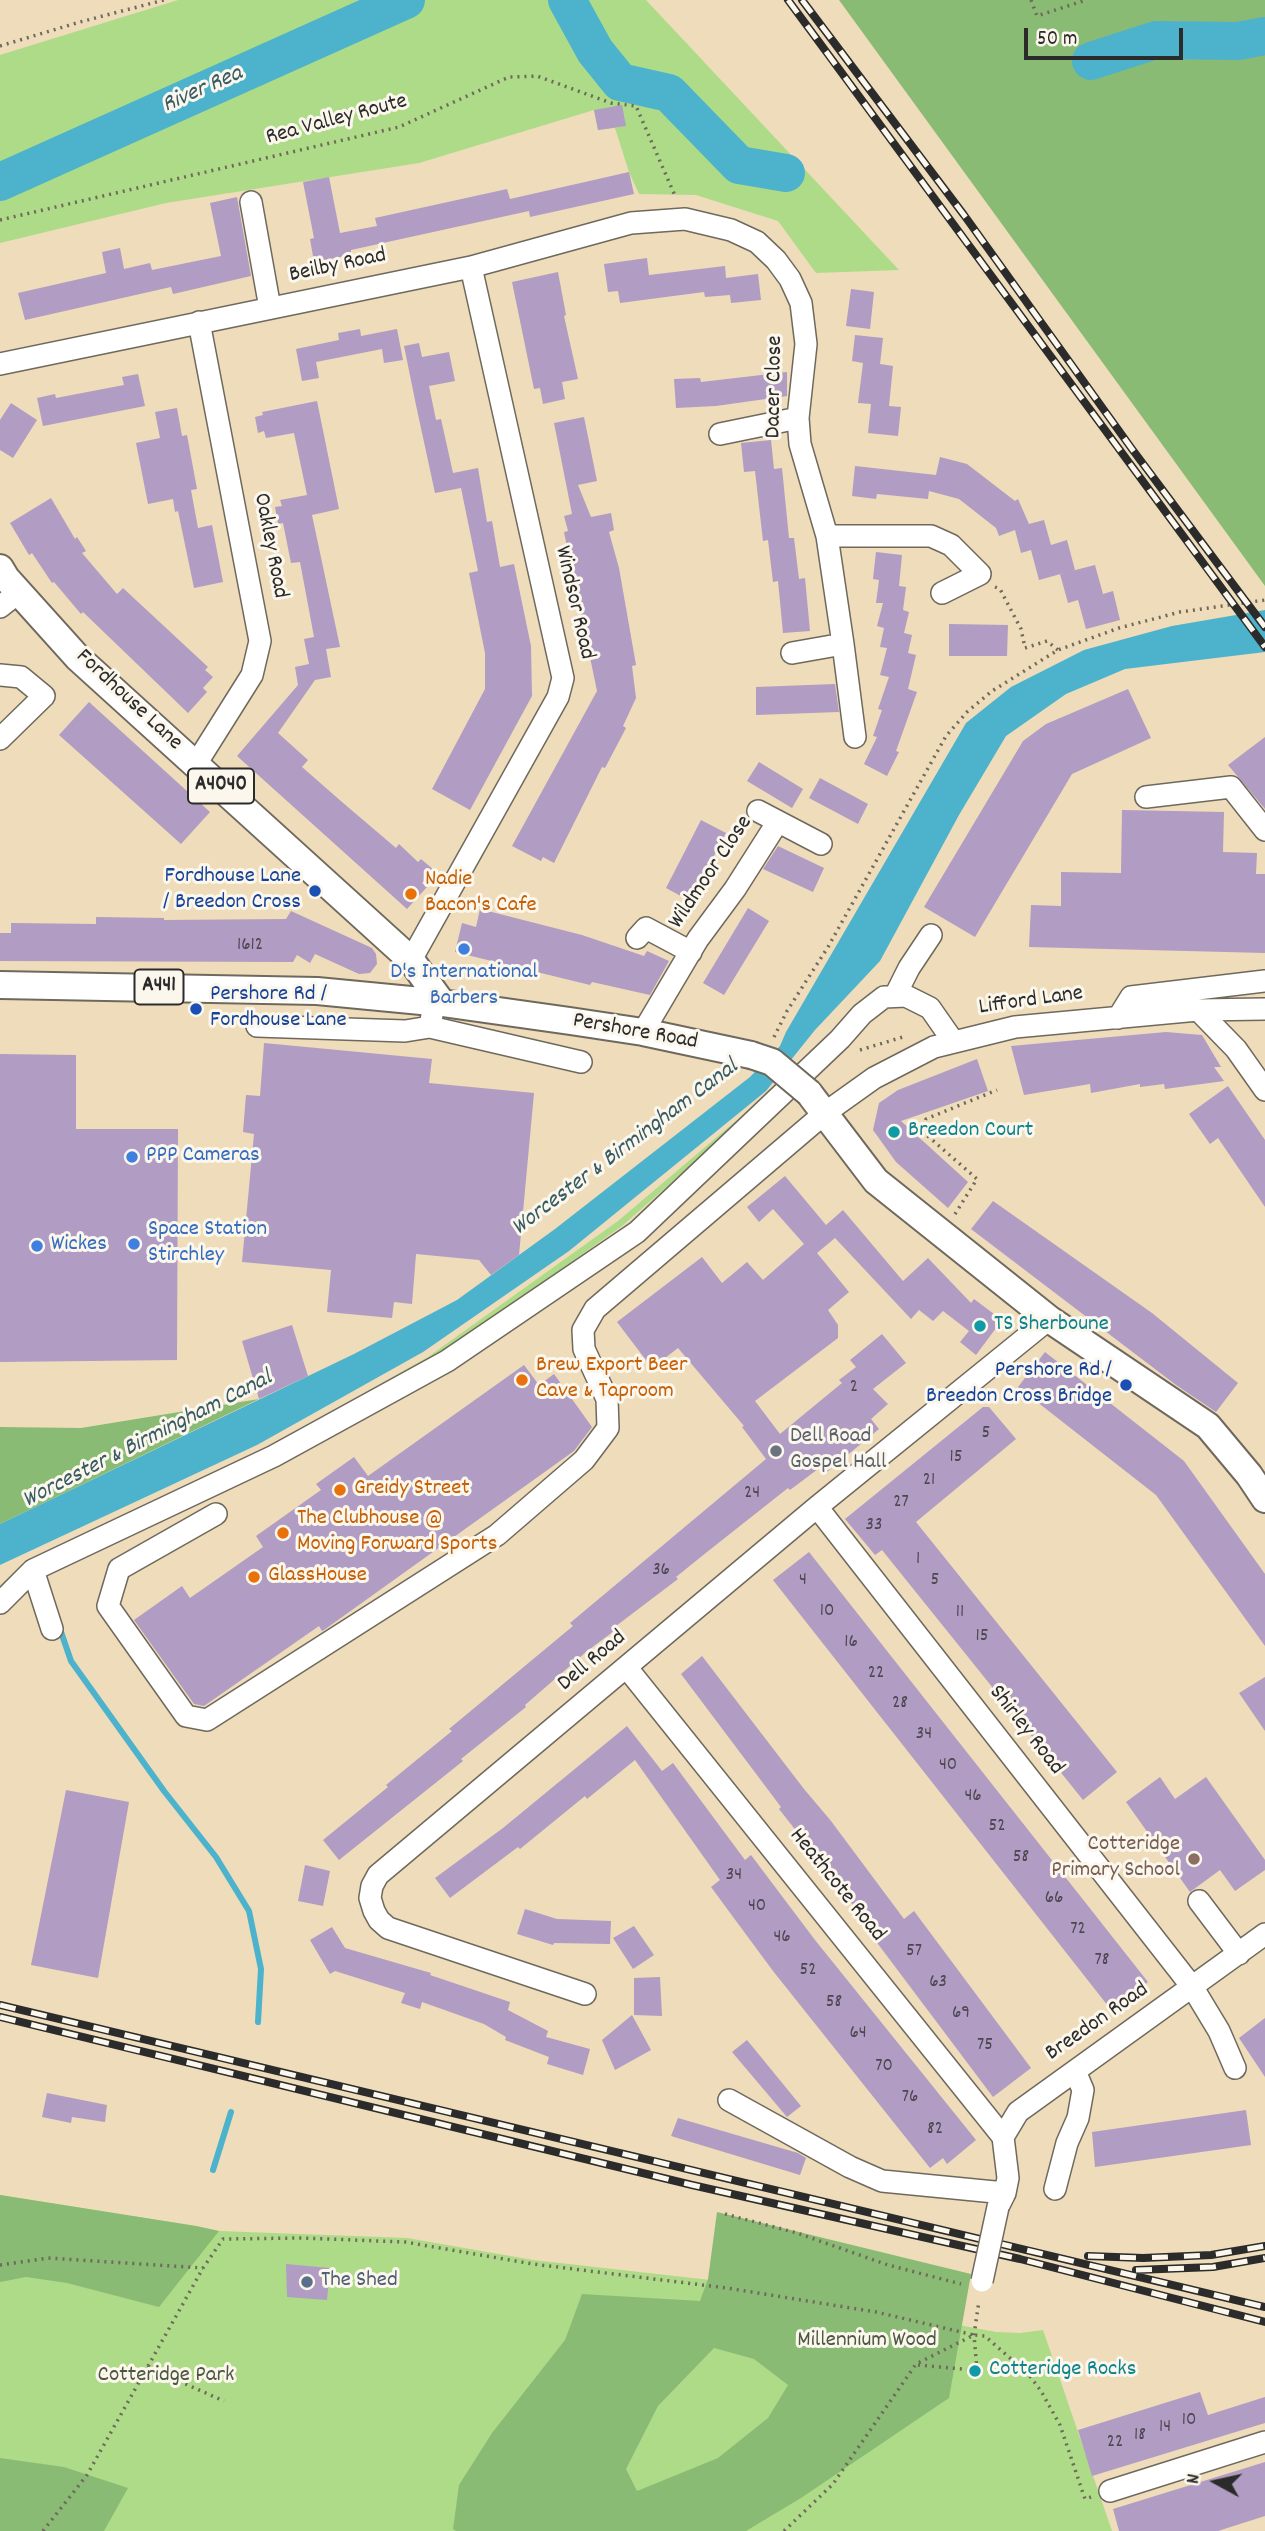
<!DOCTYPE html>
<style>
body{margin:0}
#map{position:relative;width:1265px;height:2531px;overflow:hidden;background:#eedcba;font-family:Dekko,sans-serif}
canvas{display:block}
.north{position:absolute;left:1181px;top:2447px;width:70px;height:70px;-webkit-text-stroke:5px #fbf7ec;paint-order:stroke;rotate:278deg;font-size:19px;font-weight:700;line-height:28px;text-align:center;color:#2b2b2b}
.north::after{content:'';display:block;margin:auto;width:24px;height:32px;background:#2b2b2b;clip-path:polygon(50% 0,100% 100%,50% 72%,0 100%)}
.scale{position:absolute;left:1024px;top:28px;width:159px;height:32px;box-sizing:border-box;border:4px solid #2b2b2b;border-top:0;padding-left:9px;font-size:21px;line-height:24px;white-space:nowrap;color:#2b2b2b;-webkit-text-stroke:5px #fbf7ec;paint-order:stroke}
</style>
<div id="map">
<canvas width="1265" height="2531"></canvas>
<div class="north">N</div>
<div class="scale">50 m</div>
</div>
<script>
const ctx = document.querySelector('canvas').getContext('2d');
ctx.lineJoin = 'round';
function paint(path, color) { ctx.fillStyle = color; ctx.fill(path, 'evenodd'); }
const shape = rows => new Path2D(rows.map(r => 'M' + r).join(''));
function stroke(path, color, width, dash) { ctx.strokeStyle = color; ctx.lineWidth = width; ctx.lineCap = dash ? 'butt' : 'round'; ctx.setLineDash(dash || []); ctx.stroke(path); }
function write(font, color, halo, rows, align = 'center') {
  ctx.font = font + ' Dekko,sans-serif'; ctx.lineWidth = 6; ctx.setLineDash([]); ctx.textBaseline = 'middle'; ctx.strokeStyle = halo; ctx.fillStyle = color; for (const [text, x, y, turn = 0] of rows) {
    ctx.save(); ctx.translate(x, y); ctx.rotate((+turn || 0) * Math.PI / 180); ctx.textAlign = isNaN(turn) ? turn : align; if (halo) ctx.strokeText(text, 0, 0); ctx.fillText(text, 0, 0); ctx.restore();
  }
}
const green = shape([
 [178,0,646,0,899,270,816,273,778,221,696,195,639,194,629,172,615,128,598,130,594,110,419,163,166,203,0,243,0,55],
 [770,1092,772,1094,622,1226,440,1355,272,1450,260,1452,428,1357,618,1221],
 [0,2195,196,2226,219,2231,407,2238,533,2260,728,2282,996,2332,1020,2333,1043,2330,1112,2531,0,2531]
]);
const forest = shape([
 [839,0,1265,0,1265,586],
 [259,1399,0,1524,0,1427,81,1428],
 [0,2195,196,2226,219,2231,159,2307,67,2283,26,2277,0,2282],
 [717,2212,971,2274,949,2398,801,2498,746,2531,456,2531,453,2529,459,2485,492,2433,565,2340,582,2294,700,2301,708,2279],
 [714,2348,754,2359,788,2385,768,2418,718,2458,637,2491,626,2469,658,2406],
 [0,2458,64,2467,128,2488,104,2531,0,2531]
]);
const water = shape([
 [1265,610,1265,652,1125,669,1066,694,1006,736,959,815,880,961,815,1030,766,1091,569,1251,423,1352,257,1445,0,1565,0,1524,354,1354,457,1300,555,1229,750,1077,780,1046,786,1032,966,723,1011,687,1084,650,1172,626]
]);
const stream = shape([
 [59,1626,71,1661,164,1791,216,1857,249,1911,261,1969,258,2022],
 [213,2170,231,2112]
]);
const river = shape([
 [567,0,595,51,620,82,669,93,739,165,786,173],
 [1091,61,1156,40,1238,41,1265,36],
 [0,182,406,0]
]);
const building = shape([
 [622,105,626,126,598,130,594,110],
 [629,172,634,194,530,217,529,211,351,250,351,255,314,262,310,239,314,238,303,182,329,177,340,233,377,226,375,218,507,189,510,199],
 [237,197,251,276,173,294,171,287,25,320,18,293,106,273,102,252,120,248,124,269,150,263,152,270,221,256,210,203],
 [647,258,649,275,725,266,726,278,758,274,761,300,731,303,730,295,705,297,704,292,620,303,618,291,608,292,604,264],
 [558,272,566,315,564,316,578,379,562,382,565,399,543,404,540,388,534,389,512,282],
 [851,289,874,292,870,329,846,326],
 [360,329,361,336,397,329,403,360,384,363,382,349,316,362,319,378,302,381,296,349,339,340,338,333],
 [855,335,883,338,880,364,893,366,889,406,901,407,898,436,868,433,871,404,858,403,863,363,852,361],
 [419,343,422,357,449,352,455,381,429,386,436,420,441,419,453,473,478,468,487,522,492,521,500,567,514,564,531,646,532,696,470,810,432,789,485,689,485,653,469,573,478,571,461,488,435,493,416,405,404,346],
 [787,372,787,396,716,406,676,408,674,379,700,378,701,382],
 [138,374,145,406,43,426,37,398,55,394,56,398,124,385,122,377],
 [317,401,339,509,312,515,340,647,326,649,331,677,315,680,278,733,308,760,302,767,342,802,396,848,399,844,418,862,421,859,434,870,422,883,427,887,407,909,237,756,298,685,295,667,309,664,304,639,314,637,300,562,291,563,283,523,278,524,275,507,282,506,280,500,307,495,294,433,266,438,264,431,258,433,255,417,263,415,262,412],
 [11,403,37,420,13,458,0,450,0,420],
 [177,408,182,436,187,435,197,489,191,490,198,528,212,525,223,582,194,588,178,511,175,512,173,499,148,504,136,443,160,438,155,412],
 [584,417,597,481,578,485,591,517,611,513,614,530,609,532,619,568,636,665,632,666,636,698,623,726,626,728,605,768,602,767,554,863,543,857,541,861,512,846,597,691,564,532,568,531,564,516,572,514,554,423],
 [771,440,774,469,782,468,789,538,794,538,799,579,805,578,810,631,783,633,778,581,773,582,768,540,763,541,755,471,744,472,741,443],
 [940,457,967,464,1015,501,1018,499,1029,524,1044,520,1051,545,1067,540,1075,570,1039,580,1031,550,1021,553,1015,530,999,536,996,528,959,499,929,491,928,499,877,494,876,499,852,496,855,466,936,475],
 [51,498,75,539,77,537,86,551,82,553,117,594,123,588,208,667,205,670,213,677,203,688,207,692,188,713,83,612,81,614,54,582,52,583,32,553,29,555,10,523],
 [876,552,902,555,899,586,906,587,903,610,909,612,904,633,912,635,908,653,916,655,908,689,917,692,896,751,899,752,887,776,864,764,877,737,873,736,882,710,878,709,889,677,880,675,887,648,880,647,884,628,877,626,883,603,876,603,879,580,873,579],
 [1095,565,1103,594,1113,591,1120,620,1086,629,1078,600,1068,603,1060,574],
 [949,624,1008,625,1007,656,949,656],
 [835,684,839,712,756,715,756,687],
 [1128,689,1151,738,1072,774,975,937,924,907,1023,741,1046,724],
 [89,702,210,812,181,844,59,735],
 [1265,737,1265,809,1228,765],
 [759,762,803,789,792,808,747,781],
 [820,778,868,804,858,824,809,798],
 [1122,810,1224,812,1223,852,1257,853,1256,874,1265,874,1265,953,1029,947,1031,905,1061,906,1061,872,1121,873],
 [701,820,726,833,690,901,666,888],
 [778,846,824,868,813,892,763,869],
 [748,908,769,921,724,995,703,983],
 [480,909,582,935,644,956,647,951,669,961,650,995,592,982,590,985,455,952,462,923,476,927],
 [291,911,372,948,376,954,377,964,370,973,359,974,315,954,310,963,297,955,293,962,0,961,0,933,11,933,11,923,96,924,96,917,164,918,164,920,286,919],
 [1166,1032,1202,1035,1221,1067,1214,1067,1224,1081,1165,1089,1164,1084,1140,1087,1140,1084,1091,1093,1090,1084,1024,1095,1011,1046],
 [264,1043,432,1059,429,1083,534,1093,519,1255,491,1275,479,1260,416,1254,412,1304,394,1302,392,1318,327,1312,331,1270,242,1262,254,1134,243,1132,246,1095,260,1096],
 [0,1054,76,1055,76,1129,178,1129,177,1360,0,1362],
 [977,1059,988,1091,901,1121,968,1182,948,1208,896,1162,873,1130,879,1103,898,1090],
 [1228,1086,1265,1140,1265,1207,1218,1138,1210,1144,1189,1114],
 [785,1176,826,1225,843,1210,903,1281,928,1258,971,1303,974,1299,1002,1320,976,1355,960,1342,969,1331,943,1311,933,1321,919,1310,911,1319,835,1238,817,1253,849,1292,828,1310,838,1325,838,1338,755,1401,780,1434,842,1383,839,1380,856,1367,850,1360,882,1334,906,1363,873,1389,888,1404,871,1419,879,1429,827,1472,822,1466,790,1490,788,1488,707,1552,676,1577,678,1579,616,1626,618,1628,586,1652,525,1705,526,1707,461,1759,463,1761,339,1860,323,1840,388,1787,386,1785,452,1731,449,1729,573,1626,570,1623,766,1459,742,1427,744,1426,678,1348,652,1368,617,1322,702,1257,722,1283,747,1262,763,1280,804,1244,773,1209,759,1222,747,1207],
 [993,1201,1152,1313,1238,1383,1216,1412,1176,1385,971,1229],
 [292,1325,308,1376,259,1399,242,1341],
 [1045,1352,1184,1461,1265,1574,1265,1646,1156,1495,1018,1387],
 [524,1365,539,1385,554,1374,592,1427,574,1451,324,1630,322,1631,319,1626,204,1706,194,1704,134,1620,182,1586,190,1598,263,1547,256,1536,321,1490,316,1484,354,1457,368,1476],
 [983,1407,989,1407,1016,1439,916,1522,1117,1772,1083,1800,882,1550,875,1555,845,1519],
 [809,1552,1148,1982,1112,2011,773,1580],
 [702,1656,804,1789,831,1821,904,1919,914,1911,1031,2068,993,2097,875,1940,877,1939,803,1835,801,1837,779,1809,781,1807,681,1674],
 [1265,1677,1265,1731,1239,1693],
 [627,1726,662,1771,673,1763,745,1860,751,1855,815,1940,976,2140,947,2164,943,2158,930,2168,773,1971,711,1887,720,1880,635,1760,587,1799,585,1796,520,1849,518,1847,450,1898,435,1878,503,1828],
 [1160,1777,1175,1799,1206,1777,1265,1860,1265,1870,1235,1891,1220,1870,1190,1892,1126,1802],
 [66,1790,129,1802,98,1978,31,1965],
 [305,1865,330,1871,323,1906,298,1901],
 [525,1909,557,1919,611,1921,610,1944,554,1943,553,1945,517,1934],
 [634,1926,654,1955,633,1969,613,1938],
 [332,1927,345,1948,431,1973,430,1975,510,2002,508,2010,548,2031,546,2037,590,2049,583,2075,547,2064,549,2057,505,2040,506,2037,484,2024,422,2002,420,2009,401,2003,405,1993,335,1971,330,1974,310,1940],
 [660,1977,662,2016,634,2015,634,1978],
 [632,2015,651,2050,615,2070,602,2040],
 [1265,2018,1265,2077,1239,2038],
 [747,2040,801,2106,787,2117,732,2052],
 [47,2093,107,2105,105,2122,72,2117,71,2123,42,2117],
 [1246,2110,1251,2145,1095,2167,1092,2132],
 [678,2118,798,2153,806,2158,800,2175,671,2136],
 [286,2264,330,2268,327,2300,287,2297],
 [1200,2392,1208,2415,1265,2397,1265,2423,1092,2476,1078,2430],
 [1265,2462,1265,2516,1218,2531,1119,2531,1113,2509]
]);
const path = shape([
 [1031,0,1037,16,1086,0],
 [0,46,80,22,164,0],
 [0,220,399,127,509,77,537,76,611,103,636,106,676,198],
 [995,587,1000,589,1021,629,1025,648,1047,641,1058,650],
 [774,1037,787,1011,828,947,946,736,967,712,992,691,1058,650,1119,628,1180,612,1265,600],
 [860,1050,903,1037],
 [955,1214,977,1179,922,1131,926,1119,997,1090],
 [725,2214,797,2233,888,2265,961,2284],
 [0,2265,48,2258,203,2268],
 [918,2365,1029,2375],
 [147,2367,224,2401],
 [977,2370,974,2335,979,2301],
 [43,2531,87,2475,203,2268,223,2239,302,2238,405,2242,533,2264,727,2288,876,2312,974,2335],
 [784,2531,833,2484,916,2364,974,2335,985,2336,1029,2375,1041,2391,1060,2425,1085,2499,1091,2497]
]);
const minor = shape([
 [251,202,270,308],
 [0,364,471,267,631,223,685,219,731,230,757,242,776,260,790,279,801,303,806,344,798,418,800,444,827,536,843,644,792,653],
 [720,434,798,418],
 [827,536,931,536,951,545,980,574,942,593],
 [0,607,19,592],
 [843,644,855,737],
 [0,675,21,677,44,696,0,739],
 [196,764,252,675,260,641,199,322],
 [1146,797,1231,787,1265,830],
 [758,811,821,844],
 [637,938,646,928,691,952],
 [411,960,558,697,563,678,471,267],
 [895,996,909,968,931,935],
 [434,1003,430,1027,581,1062],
 [1198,1010,1236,1049,1265,1090],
 [1118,1018,1131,997,1265,981],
 [257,1026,405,1031,430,1027],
 [643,1032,698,939,735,889,777,823],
 [817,1507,1193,1988,1219,2031,1235,2068],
 [216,1514,119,1569,108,1606,186,1716,207,1720,497,1535,584,1460,608,1428,607,1399,584,1349,583,1330,595,1309,825,1113,874,1078,934,1047,1015,1027,1198,1010,1265,1009],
 [0,1603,33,1570],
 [52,1629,33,1570,274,1456,447,1361,637,1232,840,1039,862,1014,884,997,906,996,930,1008,953,1041],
 [627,1668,1003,2137],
 [1199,1901,1239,1954],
 [585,1994,388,1928,379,1920,374,1911,370,1898,372,1886,378,1875,817,1507,1049,1319],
 [729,2100,850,2167,882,2181,1005,2193],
 [1055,2189,1067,2143,1078,2118,1083,2090,1075,2071],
 [998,2207,1005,2193,1008,2178,1003,2137,1018,2112,1265,1934],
 [1110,2491,1265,2442]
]);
const major = shape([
 [0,568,6,578,78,658,411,960,442,1003],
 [0,985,317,991,442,1003,570,1021,643,1032,751,1055],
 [809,1093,876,1181,1049,1319,1208,1426,1249,1475,1265,1499]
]);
const rail = shape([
 [788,0,1265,647],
 [802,0,964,215,1132,449,1265,627],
 [0,2005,1265,2307],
 [0,2017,692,2185,1020,2259,1265,2322],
 [1088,2256,1143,2258,1211,2255,1265,2246],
 [1136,2270,1213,2267,1265,2258]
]);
const minorBridge = shape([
 [982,2281,998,2207]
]);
const majorBridge = shape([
 [751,1055,772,1062,809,1093]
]);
const markers = [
 [315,891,7,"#1a4fb4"],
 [411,894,7,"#e8710a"],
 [464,949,7,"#3f7fe0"],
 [196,1009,7,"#1a4fb4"],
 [894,1132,7,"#0f9aa8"],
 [132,1157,7,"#3f7fe0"],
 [134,1244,7,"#3f7fe0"],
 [37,1246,7,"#3f7fe0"],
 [980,1326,7,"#0f9aa8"],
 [522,1380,7,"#e8710a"],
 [1126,1385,7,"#1a4fb4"],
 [776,1451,7,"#6b7280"],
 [340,1490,7,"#e8710a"],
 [283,1533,7,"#e8710a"],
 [254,1577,7,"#e8710a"],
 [1194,1859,7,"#8d6e63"],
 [307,2282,7,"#5c6f8a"],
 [975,2371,7,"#0f9aa8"]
];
const numberNames = [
 ["1612",250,946],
 ["2",854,1388],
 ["5",986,1434],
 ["15",956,1458],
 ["21",929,1481],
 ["24",752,1494],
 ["27",901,1503],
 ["33",874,1526],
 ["1",918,1560],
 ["36",661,1571],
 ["4",803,1581],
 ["5",935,1581],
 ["10",827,1612],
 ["11",960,1613],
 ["15",982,1637],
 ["16",851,1643],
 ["22",876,1674],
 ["28",900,1704],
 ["34",924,1735],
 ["40",948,1766],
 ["46",973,1797],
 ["52",997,1827],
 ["58",1021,1858],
 ["34",734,1876],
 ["66",1054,1899],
 ["40",757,1907],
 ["72",1078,1930],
 ["46",782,1938],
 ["57",914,1952],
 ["78",1102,1961],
 ["52",808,1971],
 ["63",938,1983],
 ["58",834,2003],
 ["69",961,2014],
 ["64",858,2034],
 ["75",985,2046],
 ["70",884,2067],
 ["76",910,2098],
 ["82",935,2130],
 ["10",1189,2421],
 ["14",1165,2428],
 ["18",1140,2436],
 ["22",1115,2443]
];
const shields = [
 [221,786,66],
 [159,987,49]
];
const shieldNames = [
 ["A4040",221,786],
 ["A441",159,987]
];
const streetNames = [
 ["Rea Valley Route",337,121,-15],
 ["Beilby Road",338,267,-12],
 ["Dacer Close",776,387,-89],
 ["Oakley Road",269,546,79],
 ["Windsor Road",573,603,77],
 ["Fordhouse Lane",128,701,43],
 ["Wildmoor Close",712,873,-56],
 ["Lifford Lane",1031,1002,-8],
 ["Pershore Road",635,1033,10],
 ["Dell Road",593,1662,-40],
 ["Shirley Road",1025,1731,52],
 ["Heathcote Road",836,1886,51],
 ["Breedon Road",1098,2023,-35]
];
const transitNames = [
 ["Fordhouse Lane",301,878],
 ["/ Breedon Cross",301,904],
 ["Pershore Rd /",210,996,"left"],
 ["Fordhouse Lane",210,1022,"left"],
 ["Pershore Rd /",1112,1372],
 ["Breedon Cross Bridge",1112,1398]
];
const foodNames = [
 ["Nadie",425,881],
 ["Bacon's Cafe",425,907],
 ["Brew Export Beer",536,1367],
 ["Cave & Taproom",536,1393],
 ["Greidy Street",354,1490],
 ["The Clubhouse @",297,1520],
 ["Moving Forward Sports",297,1546],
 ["GlassHouse",268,1577]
];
const shopNames = [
 ["D's International",464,974,"center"],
 ["Barbers",464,1000,"center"],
 ["PPP Cameras",146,1157],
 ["Space Station",148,1231],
 ["Stirchley",148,1257],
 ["Wickes",51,1246]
];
const cultureNames = [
 ["Breedon Court",908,1132],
 ["TS Sherboune",994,1326],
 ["Cotteridge Rocks",989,2371]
];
const worshipNames = [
 ["Dell Road",790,1438],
 ["Gospel Hall",790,1464]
];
const educationNames = [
 ["Cotteridge",1180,1846],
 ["Primary School",1180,1872]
];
const serviceNames = [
 ["The Shed",321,2282]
];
const parkNames = [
 ["Millennium Wood",867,2342],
 ["Cotteridge Park",166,2377]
];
const waterNames = [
 ["River Rea",203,91,-24],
 ["Worcester & Birmingham Canal",626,1149,-37],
 ["Worcester & Birmingham Canal",148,1441,-27]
];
paint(green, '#aedb87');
paint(forest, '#8abb74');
paint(water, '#4db2cc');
stroke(stream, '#4db2cc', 6);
stroke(river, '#4db2cc', 38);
paint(building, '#b19cc3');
stroke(minor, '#6f695d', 24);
stroke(major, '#6f695d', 30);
stroke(path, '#6f695d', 3.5, [2, 5]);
stroke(minor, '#fff', 21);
stroke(major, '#fff', 26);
stroke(rail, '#2b2b2b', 8);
stroke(rail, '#fbf7ec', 5, [16]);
stroke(minorBridge, '#6f695d', 24, []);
stroke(majorBridge, '#6f695d', 30, []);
stroke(minorBridge, '#fff', 21);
stroke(majorBridge, '#fff', 26);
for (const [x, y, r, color] of markers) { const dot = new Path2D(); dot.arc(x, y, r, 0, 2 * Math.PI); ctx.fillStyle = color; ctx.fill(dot); stroke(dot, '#fbf7ec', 2.5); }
write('19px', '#4c4751', null, numberNames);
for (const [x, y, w] of shields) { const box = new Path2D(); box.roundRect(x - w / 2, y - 17.5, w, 35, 5); ctx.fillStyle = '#fbf7ec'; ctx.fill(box); stroke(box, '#2b2b2b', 2); }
write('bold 21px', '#2b2b2b', null, shieldNames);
write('23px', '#2b2b2b', '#fbf7ec', streetNames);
write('23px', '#164399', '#fbf7ec', transitNames, 'right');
write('23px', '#c56008', '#fbf7ec', foodNames, 'left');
write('23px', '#366cbe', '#fbf7ec', shopNames, 'left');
write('23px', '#0d838f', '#fbf7ec', cultureNames, 'left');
write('23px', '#5b616d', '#fbf7ec', worshipNames, 'left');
write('23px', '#785e54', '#fbf7ec', educationNames, 'right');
write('23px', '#4e5e75', '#fbf7ec', serviceNames, 'left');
write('23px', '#4c5742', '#fbf7ec', parkNames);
write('italic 24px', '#375a63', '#fbf7ec', waterNames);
</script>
